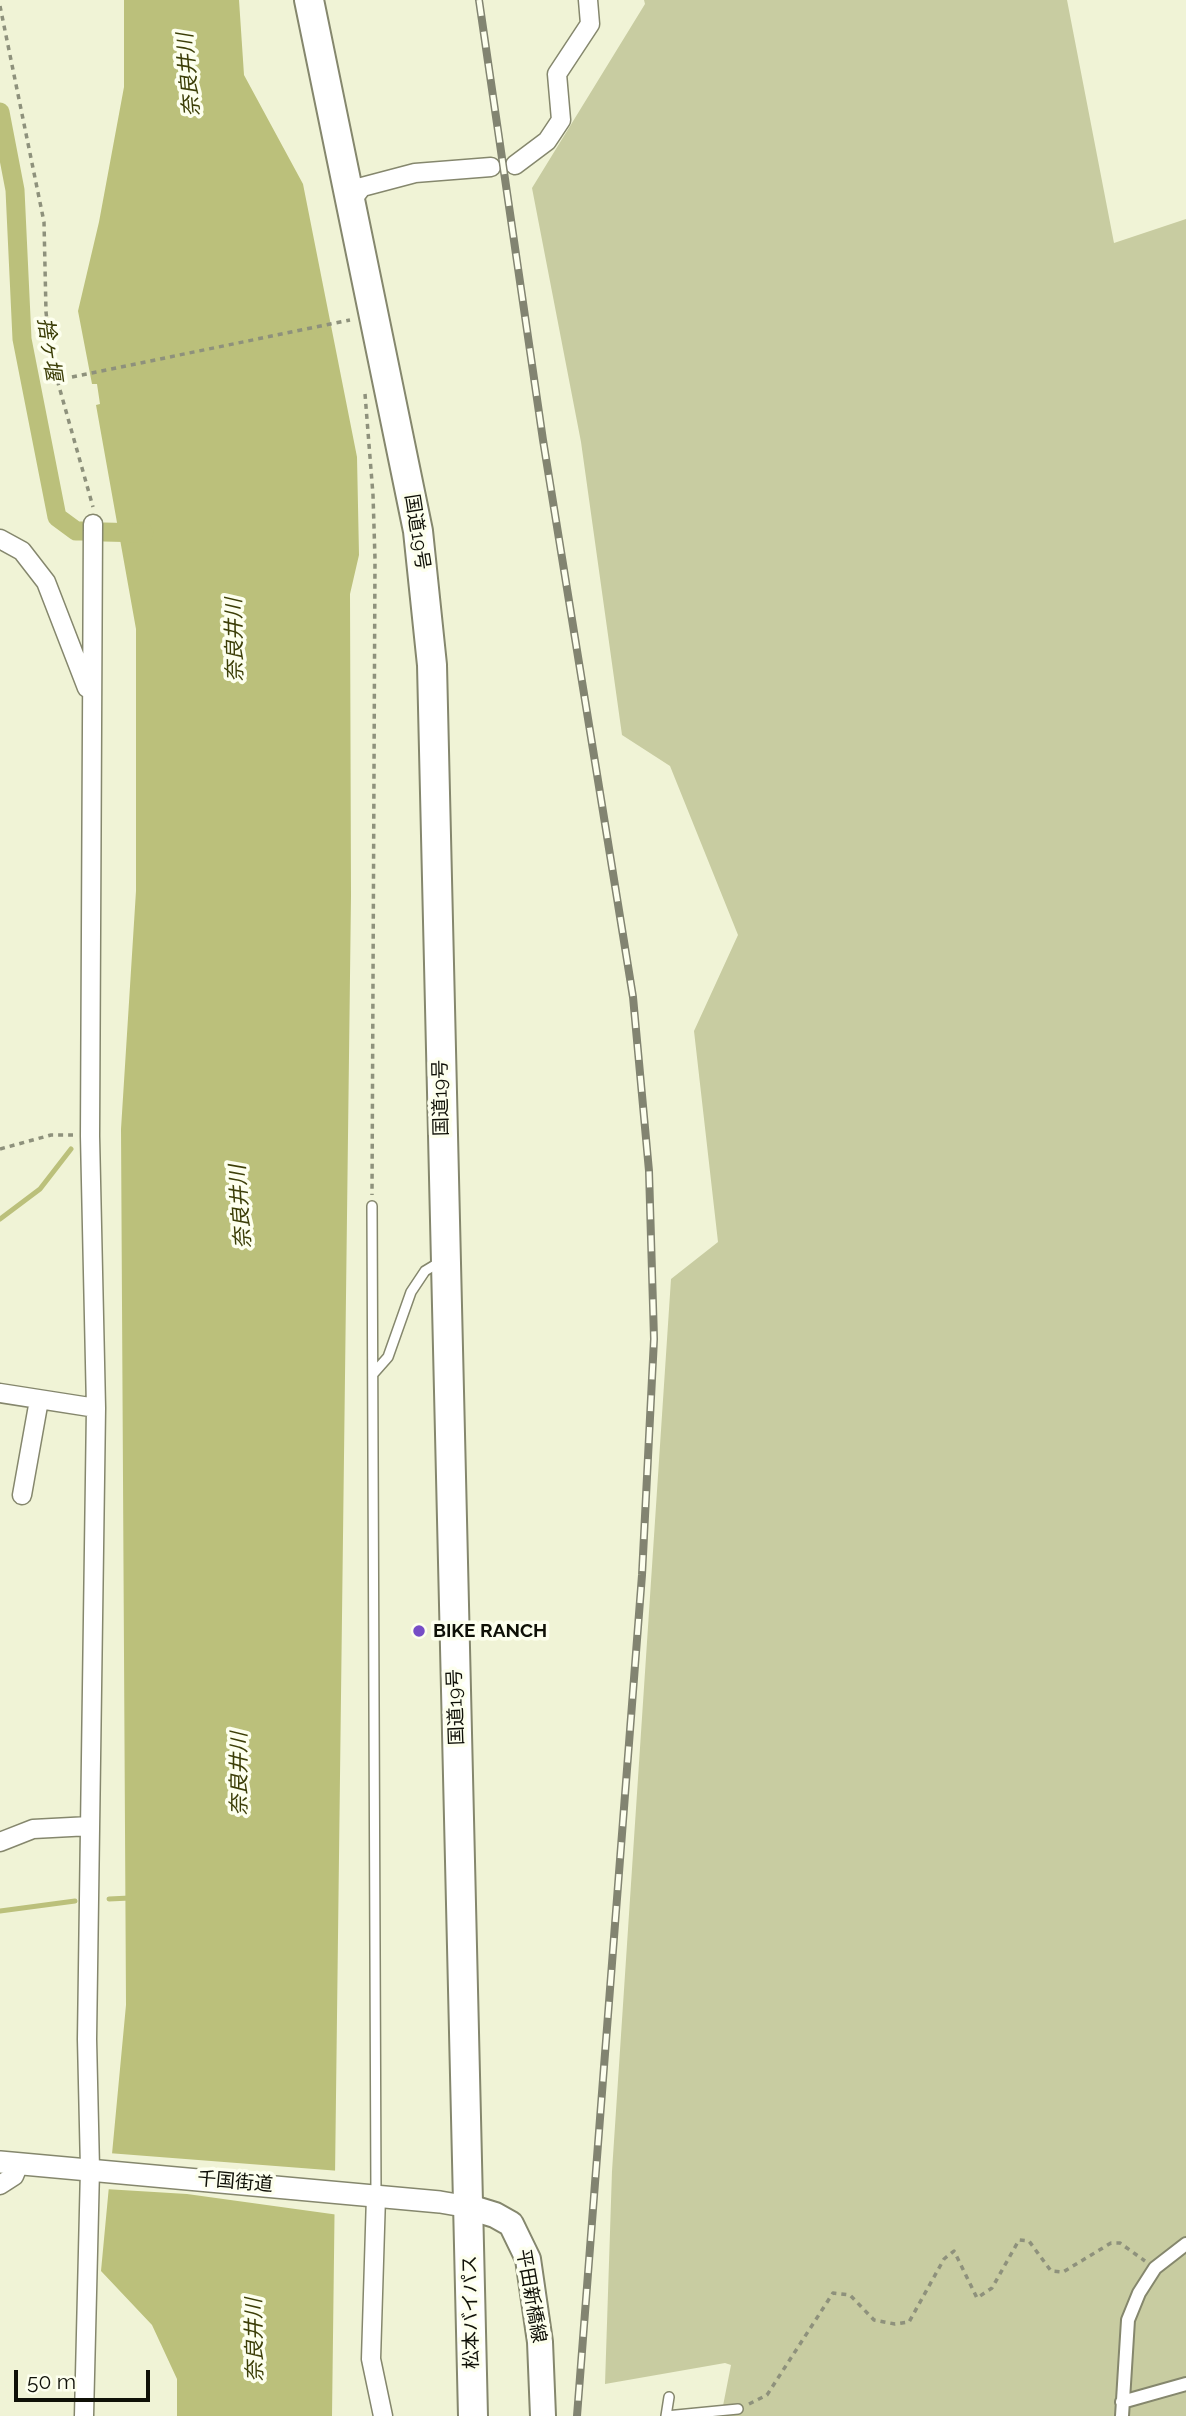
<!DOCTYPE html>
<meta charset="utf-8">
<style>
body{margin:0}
#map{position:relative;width:1186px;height:2416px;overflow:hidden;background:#f0f3d6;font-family:Raleway,sans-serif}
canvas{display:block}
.scale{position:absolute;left:14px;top:2370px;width:136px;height:32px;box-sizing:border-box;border:4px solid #0f1007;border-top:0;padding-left:9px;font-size:21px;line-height:24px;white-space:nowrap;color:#0f1007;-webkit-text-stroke:5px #fdffee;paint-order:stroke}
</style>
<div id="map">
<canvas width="1186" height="2416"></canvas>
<div class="scale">50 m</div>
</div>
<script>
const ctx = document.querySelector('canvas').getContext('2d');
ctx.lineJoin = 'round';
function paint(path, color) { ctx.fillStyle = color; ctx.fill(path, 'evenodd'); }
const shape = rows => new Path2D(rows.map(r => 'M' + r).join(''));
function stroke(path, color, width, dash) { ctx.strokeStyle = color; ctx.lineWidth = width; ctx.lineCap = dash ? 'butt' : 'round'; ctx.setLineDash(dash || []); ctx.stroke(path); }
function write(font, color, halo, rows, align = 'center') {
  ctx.font = font + ' Raleway,"Noto Sans JP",sans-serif'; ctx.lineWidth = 7; ctx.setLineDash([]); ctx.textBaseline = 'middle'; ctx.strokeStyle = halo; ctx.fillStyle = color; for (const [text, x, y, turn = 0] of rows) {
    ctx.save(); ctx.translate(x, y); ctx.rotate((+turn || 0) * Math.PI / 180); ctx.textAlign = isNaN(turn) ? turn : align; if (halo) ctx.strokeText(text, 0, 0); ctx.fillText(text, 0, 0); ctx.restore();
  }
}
const green = shape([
 [644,0,1067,0,1114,243,1186,219,1186,2416,721,2416,731,2365,725,2363,605,2384,612,2171,671,1279,718,1242,694,1031,738,935,670,766,622,735,581,442,532,188,645,4]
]);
const water = shape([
 [124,0,239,0,244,75,303,184,357,457,359,555,350,594,351,896,332,2416,177,2416,177,2379,152,2325,101,2271,126,2005,121,1129,136,891,136,629,96,405,100,404,97,384,92,384,78,311,99,222,124,87]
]);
const pier = shape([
 [108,2153,340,2171,339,2215,187,2194,105,2189]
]);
const stream = shape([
 [0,1219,40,1189,71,1149],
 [109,1899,130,1898],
 [0,1911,75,1901]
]);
const canal = shape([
 [0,112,15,190,22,339,57,517,76,531,84,531],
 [104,532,144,533]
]);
const path = shape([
 [0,6,44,222,46,312,51,358,93,507],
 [72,377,350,320],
 [365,394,373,495,375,559,372,1195],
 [0,1149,51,1135,73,1135],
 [749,2404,767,2395,833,2293,850,2295,874,2320,895,2324,909,2322,944,2259,954,2251,977,2298,992,2288,1019,2240,1029,2241,1051,2271,1063,2272,1111,2243,1120,2243,1145,2261]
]);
const service = shape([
 [372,1206,376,2196],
 [373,1374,388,1357,411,1292,425,1271,440,1262],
 [666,2416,738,2409],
 [666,2416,669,2397]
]);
const pedestrian = shape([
 [1122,2402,1186,2384],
 [1122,2416,1128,2320,1139,2293,1155,2268,1186,2244]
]);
const minor = shape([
 [515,165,547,141,561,120,557,74,590,24,588,0],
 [352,200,362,187,415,173,491,167],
 [0,539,22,551,46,582,87,688],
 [0,1393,96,1408],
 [22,1495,39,1400],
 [0,1842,33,1829,90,1826],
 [0,2185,14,2176,19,2164],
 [376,2196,371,2359,383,2416],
 [84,2416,90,2169,87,2039,96,1408,90,1136,93,524]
]);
const tertiary = shape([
 [0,2162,440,2202,469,2207]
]);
const secondary = shape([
 [469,2207,495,2215,511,2224,528,2259,540,2342,543,2416]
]);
const trunk = shape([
 [309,0,418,531,432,665,473,2416]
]);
const rail = shape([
 [479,0,543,440,633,997,649,1171,654,1339,642,1575,577,2416]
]);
const markers = [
 [419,1631,7,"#764dc6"]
];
const streetNames = [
 ["国道19号",417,532,81],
 ["国道19号",441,1098,-91],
 ["国道19号",456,1707,-92],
 ["千国街道",235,2182,5],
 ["平田新橋線",531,2296,80],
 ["松本バイパス",471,2312,-91]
];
const poiNames = [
 ["BIKE RANCH",433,1631]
];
const waterNames = [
 ["奈良井川",189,75,-95],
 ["捨ヶ堰",49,349,82],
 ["奈良井川",235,640,-91],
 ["奈良井川",241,1207,-94],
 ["奈良井川",240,1774,-90],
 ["奈良井川",255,2340,-91]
];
paint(green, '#c8cca1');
paint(water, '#bbc07b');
paint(pier, '#f0f3d6');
stroke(stream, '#bbc07b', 5);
stroke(canal, '#bbc07b', 19);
stroke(service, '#85876d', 12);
stroke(pedestrian, '#85876d', 16);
stroke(minor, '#85876d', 21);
stroke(tertiary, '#85876d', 24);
stroke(secondary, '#85876d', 28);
stroke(trunk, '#85876d', 32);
stroke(path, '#8e917c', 3.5, [5, 5]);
stroke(service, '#fff', 9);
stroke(pedestrian, '#fff', 12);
stroke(minor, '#fff', 18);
stroke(tertiary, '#fff', 21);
stroke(secondary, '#fff', 24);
stroke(trunk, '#fff', 28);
stroke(rail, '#828471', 8);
stroke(rail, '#fdffee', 5, [16]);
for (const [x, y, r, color] of markers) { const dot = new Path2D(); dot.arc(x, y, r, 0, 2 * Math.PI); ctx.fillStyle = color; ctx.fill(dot); stroke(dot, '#fdffee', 2.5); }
write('19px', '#0f1007', '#fdffee', streetNames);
write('bold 19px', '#0f1007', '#fdffee', poiNames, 'left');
write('italic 21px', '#3c3e07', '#fdffee', waterNames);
</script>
